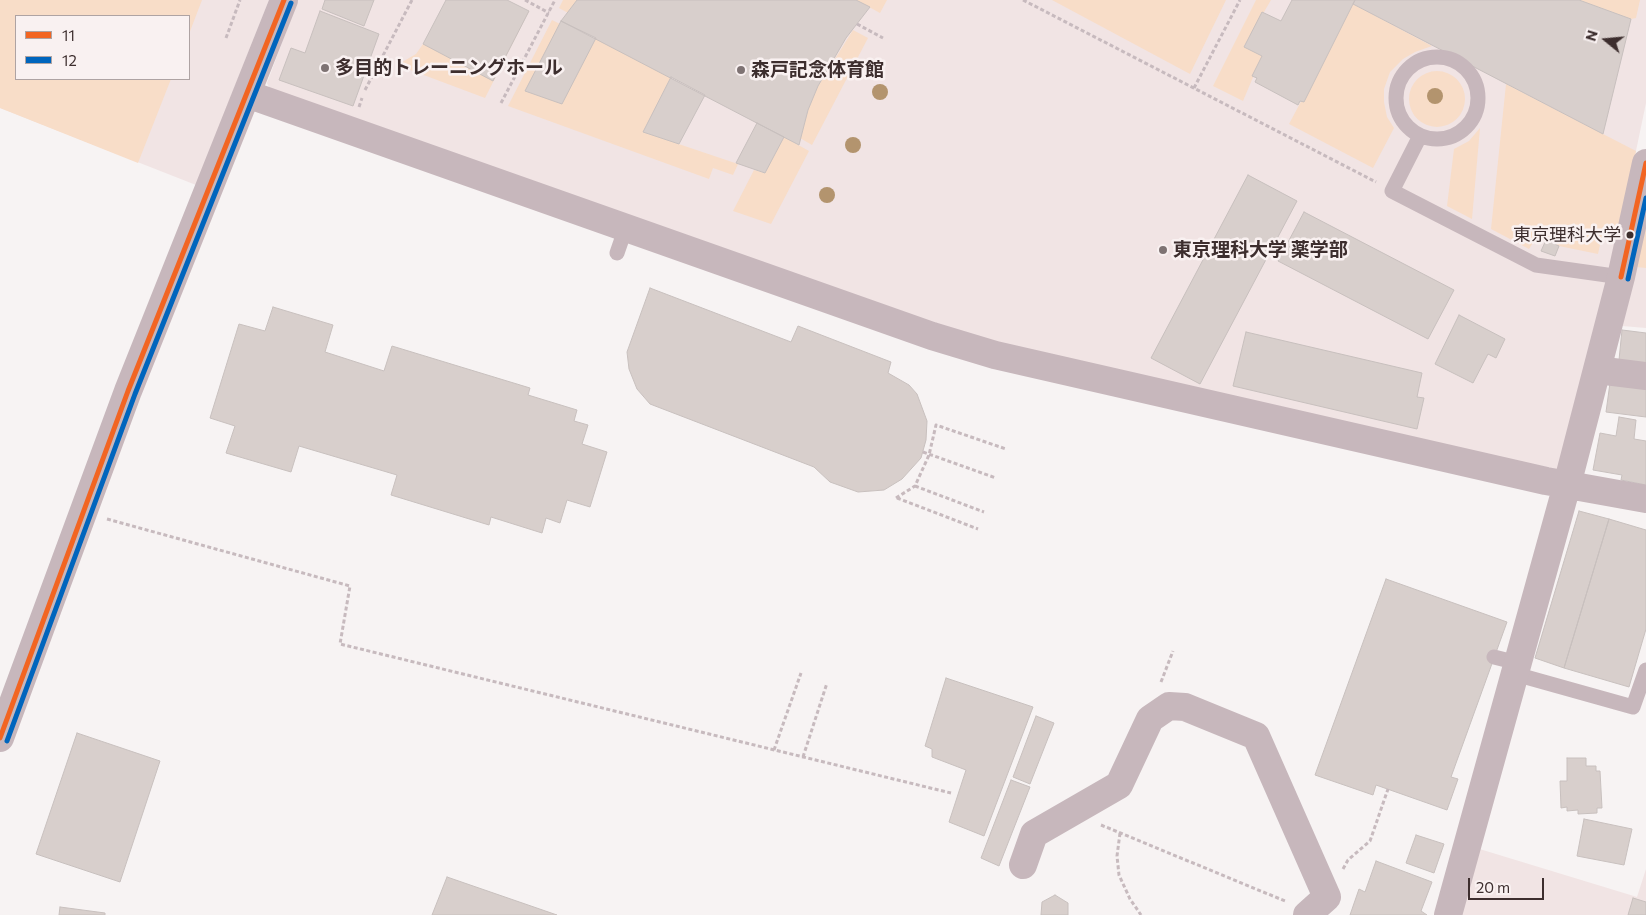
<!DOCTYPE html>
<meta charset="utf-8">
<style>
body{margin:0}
#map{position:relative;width:1646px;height:915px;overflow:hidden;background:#f7f3f3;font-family:Commissioner,sans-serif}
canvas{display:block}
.legend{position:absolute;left:15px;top:15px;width:175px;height:65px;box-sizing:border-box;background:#f9f1f1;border:1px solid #aea3a3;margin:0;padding:6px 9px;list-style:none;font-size:15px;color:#3d2e2e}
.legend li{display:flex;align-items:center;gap:10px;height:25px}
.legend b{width:25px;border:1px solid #aea3a3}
.north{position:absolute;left:1581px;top:15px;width:50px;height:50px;-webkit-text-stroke:4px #f9f1f1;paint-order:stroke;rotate:287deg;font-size:14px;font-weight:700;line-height:20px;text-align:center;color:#3d2e2e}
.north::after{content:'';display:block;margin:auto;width:18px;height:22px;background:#3d2e2e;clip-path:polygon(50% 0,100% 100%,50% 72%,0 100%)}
.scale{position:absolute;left:1468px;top:878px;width:76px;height:22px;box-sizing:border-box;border:2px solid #3d2e2e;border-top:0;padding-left:6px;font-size:15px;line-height:18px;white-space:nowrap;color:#3d2e2e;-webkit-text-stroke:4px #f9f1f1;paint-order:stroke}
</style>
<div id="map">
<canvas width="1646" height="915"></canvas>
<ul class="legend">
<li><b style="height:6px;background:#f26522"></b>11</li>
<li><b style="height:6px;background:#0065bd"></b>12</li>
</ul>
<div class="north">N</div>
<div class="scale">20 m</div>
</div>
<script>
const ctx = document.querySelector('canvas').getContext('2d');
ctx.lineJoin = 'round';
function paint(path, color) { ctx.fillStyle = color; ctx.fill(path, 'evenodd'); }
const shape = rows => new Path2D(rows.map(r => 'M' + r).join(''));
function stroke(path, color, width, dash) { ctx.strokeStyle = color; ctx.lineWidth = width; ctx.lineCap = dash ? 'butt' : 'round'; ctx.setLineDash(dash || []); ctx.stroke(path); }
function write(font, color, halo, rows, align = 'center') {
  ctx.font = font + ' Commissioner,"Noto Sans JP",sans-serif'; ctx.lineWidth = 5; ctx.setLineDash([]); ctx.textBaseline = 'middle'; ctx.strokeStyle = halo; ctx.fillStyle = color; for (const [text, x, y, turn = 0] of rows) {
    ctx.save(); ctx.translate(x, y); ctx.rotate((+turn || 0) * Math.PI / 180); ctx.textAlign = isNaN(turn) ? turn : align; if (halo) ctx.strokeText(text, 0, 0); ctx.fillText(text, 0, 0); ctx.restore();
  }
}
const built = shape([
 [0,0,269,0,196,185,0,108],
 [16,16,189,16,189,79,16,79],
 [298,0,1646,0,1646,103,1618,237,1560,470,1001,351,274,98,267,83],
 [1646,224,1646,328,1622,326],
 [1473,847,1637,897,1646,869,1646,915,1456,915]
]);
const green = shape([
 [0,0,202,0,189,34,189,16,16,16,16,79,171,79,138,163,0,108],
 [563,0,577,0,568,13,559,8],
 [856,0,887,0,880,13],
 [1052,0,1226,0,1190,74],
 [1256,0,1271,0,1244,46,1262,56,1243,101,1213,86],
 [1579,0,1640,0,1636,18,1631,19],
 [1353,4,1432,46,1415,52,1403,59,1390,72,1384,89,1384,102,1387,117,1394,128,1373,168,1289,124],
 [529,11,485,98,397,65,416,54,423,44],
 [552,20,560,24,525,91,562,103,596,38,671,77,643,132,738,164,733,175,713,168,709,179,508,106],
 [853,30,868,38,812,145,800,138,808,110,818,86],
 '1409 99a28 28 0 1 1 56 0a28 28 0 1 1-56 0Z',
 [1506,84,1636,151,1619,230,1604,227,1598,254,1559,246,1546,240,1548,230,1542,228,1529,249,1491,229],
 [1480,128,1472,219,1447,206,1454,149,1469,141],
 [784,137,809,151,771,224,733,211,754,170,765,173],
 [1646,224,1646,268,1636,267]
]);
const building = shape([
 [325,0,374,0,364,26,322,9,325,0],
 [446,0,507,0,529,11,493,81,423,44,446,0],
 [577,0,856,0,870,7,846,38,818,86,808,110,799,145,561,21,577,0],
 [1292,0,1355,0,1304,102,1300,101,1298,105,1255,82,1257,78,1252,76,1262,56,1244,47,1262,12,1281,21,1292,0],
 [1355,0,1579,0,1631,19,1603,134,1353,4,1355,0],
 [320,11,379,34,353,106,279,80,291,48,305,53,320,11],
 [561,21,596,38,562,104,525,91,561,21],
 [671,77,705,95,679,144,643,132,671,77],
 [757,123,784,137,765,173,736,163,757,123],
 [1248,175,1297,201,1200,384,1151,358,1248,175],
 [1304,212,1454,290,1428,339,1278,261,1304,212],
 [1546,240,1559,246,1555,256,1541,251,1546,240],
 [650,288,791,342,798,326,891,362,888,373,909,385,917,394,927,421,926,440,921,458,902,479,884,490,858,492,830,482,814,467,650,404,637,389,629,369,627,352,650,288],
 [273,307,333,325,325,352,384,371,392,346,530,388,528,395,577,410,574,421,588,425,582,444,607,452,590,507,567,500,560,523,546,518,542,533,491,517,489,525,391,495,397,475,299,446,291,472,226,453,235,426,210,418,239,324,265,331,273,307],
 [1459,315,1505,339,1496,358,1488,354,1473,383,1435,364,1459,315],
 [1622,330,1646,333,1646,363,1619,360,1622,330],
 [1246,332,1422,373,1417,397,1424,398,1417,429,1233,386,1246,332],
 [1610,383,1646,388,1646,417,1606,412,1610,383],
 [1619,417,1636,420,1634,439,1646,441,1646,485,1621,480,1622,475,1593,470,1600,433,1616,436,1619,417],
 [1579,511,1609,519,1564,668,1535,658,1579,511],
 [1609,519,1646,530,1646,629,1629,687,1564,668,1609,519],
 [1386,579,1507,622,1451,777,1458,779,1447,810,1376,785,1373,795,1315,775,1386,579],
 [946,678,1033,707,984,836,949,822,966,770,932,757,932,749,925,746,946,678],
 [1036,716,1054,723,1030,784,1013,777,1036,716],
 [77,733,160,761,120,882,36,854,77,733],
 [1567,758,1586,758,1586,766,1596,766,1596,771,1600,771,1602,808,1597,808,1597,813,1578,814,1578,810,1567,811,1567,807,1561,808,1560,781,1567,781,1567,758],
 [1011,780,1030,787,999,866,981,858,1011,780],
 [1584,819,1632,829,1624,865,1577,856,1584,819],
 [1416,835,1444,844,1434,873,1406,863,1416,835],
 [1376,861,1432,882,1421,911,1427,915,1350,915,1359,889,1365,892,1376,861],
 [447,877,557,915,432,915,447,877],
 [1055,895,1068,903,1068,915,1041,915,1042,902,1055,895],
 [1633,898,1646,902,1646,915,1628,915,1633,898],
 [60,907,105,913,105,915,59,915,60,907]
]);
const path = shape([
 [525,0,549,13],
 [1023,0,1376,182],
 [857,24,883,38],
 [226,38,240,0],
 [1194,88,1240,0],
 [365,90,412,0],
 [501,103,555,0],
 [359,107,362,98],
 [923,452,996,478],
 [915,486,984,512],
 [896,498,915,486,929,455,936,425,1006,449],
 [897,498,978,529],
 [107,519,350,586,340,644,951,793],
 [1161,682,1173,651],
 [774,750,801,673],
 [803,757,827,683],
 [1101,825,1285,901],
 [1120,833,1117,856,1119,875,1130,899,1141,915],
 [1343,869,1348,860,1370,841,1388,789]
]);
const lane = shape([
 '1396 98a41 41 0 1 1 82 0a41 41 0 1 1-82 0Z',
 [1420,136,1392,191,1536,265,1621,277],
 [617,253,626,227],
 [1494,657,1518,663],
 [1515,674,1633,707,1646,670]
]);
const street = shape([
 [247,94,932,336,995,355,1546,481,1646,499],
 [1597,370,1646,376],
 [0,738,128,391,284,0],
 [1023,865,1034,834,1119,785,1150,719,1169,706,1185,707,1256,736,1327,897,1307,915],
 [1448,915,1567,485,1621,277,1646,163]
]);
const bus1 = shape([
 [1621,277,1646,163],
 [0,738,128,391,284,0]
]);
const bus2 = shape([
 [1628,279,1646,198],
 [7,741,135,394,291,3]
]);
const trees = [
 [880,92],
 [1435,96],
 [853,145],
 [827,195]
];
const markers = [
 [325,68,5,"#7e7373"],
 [741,70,5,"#7e7373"],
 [1630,235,4.5,"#3d2e2e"],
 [1163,250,5,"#7e7373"]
];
const busNames = [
 ["東京理科大学",1621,235]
];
const poiNames = [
 ["多目的トレーニングホール",335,68],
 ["森戸記念体育館",751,70],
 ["東京理科大学 薬学部",1173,250]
];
paint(built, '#f1e4e4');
paint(green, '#f8ddc8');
paint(building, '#d8cfcc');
stroke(building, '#c8c0be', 1);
stroke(path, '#c7babe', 3, [4, 2.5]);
stroke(lane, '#c7b7bc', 15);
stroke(street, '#c7b7bc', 28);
stroke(bus1, '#f26522', 5);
stroke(bus2, '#0065bd', 5);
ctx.fillStyle = '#b3946e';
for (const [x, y] of trees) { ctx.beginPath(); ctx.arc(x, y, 8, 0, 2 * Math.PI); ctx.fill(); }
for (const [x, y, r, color] of markers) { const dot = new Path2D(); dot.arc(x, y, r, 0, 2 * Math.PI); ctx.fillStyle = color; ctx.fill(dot); stroke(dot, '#f9f1f1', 2); }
write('18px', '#3d2e2e', '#f9f1f1', busNames, 'right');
write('bold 19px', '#3d2e2e', '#f9f1f1', poiNames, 'left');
</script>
